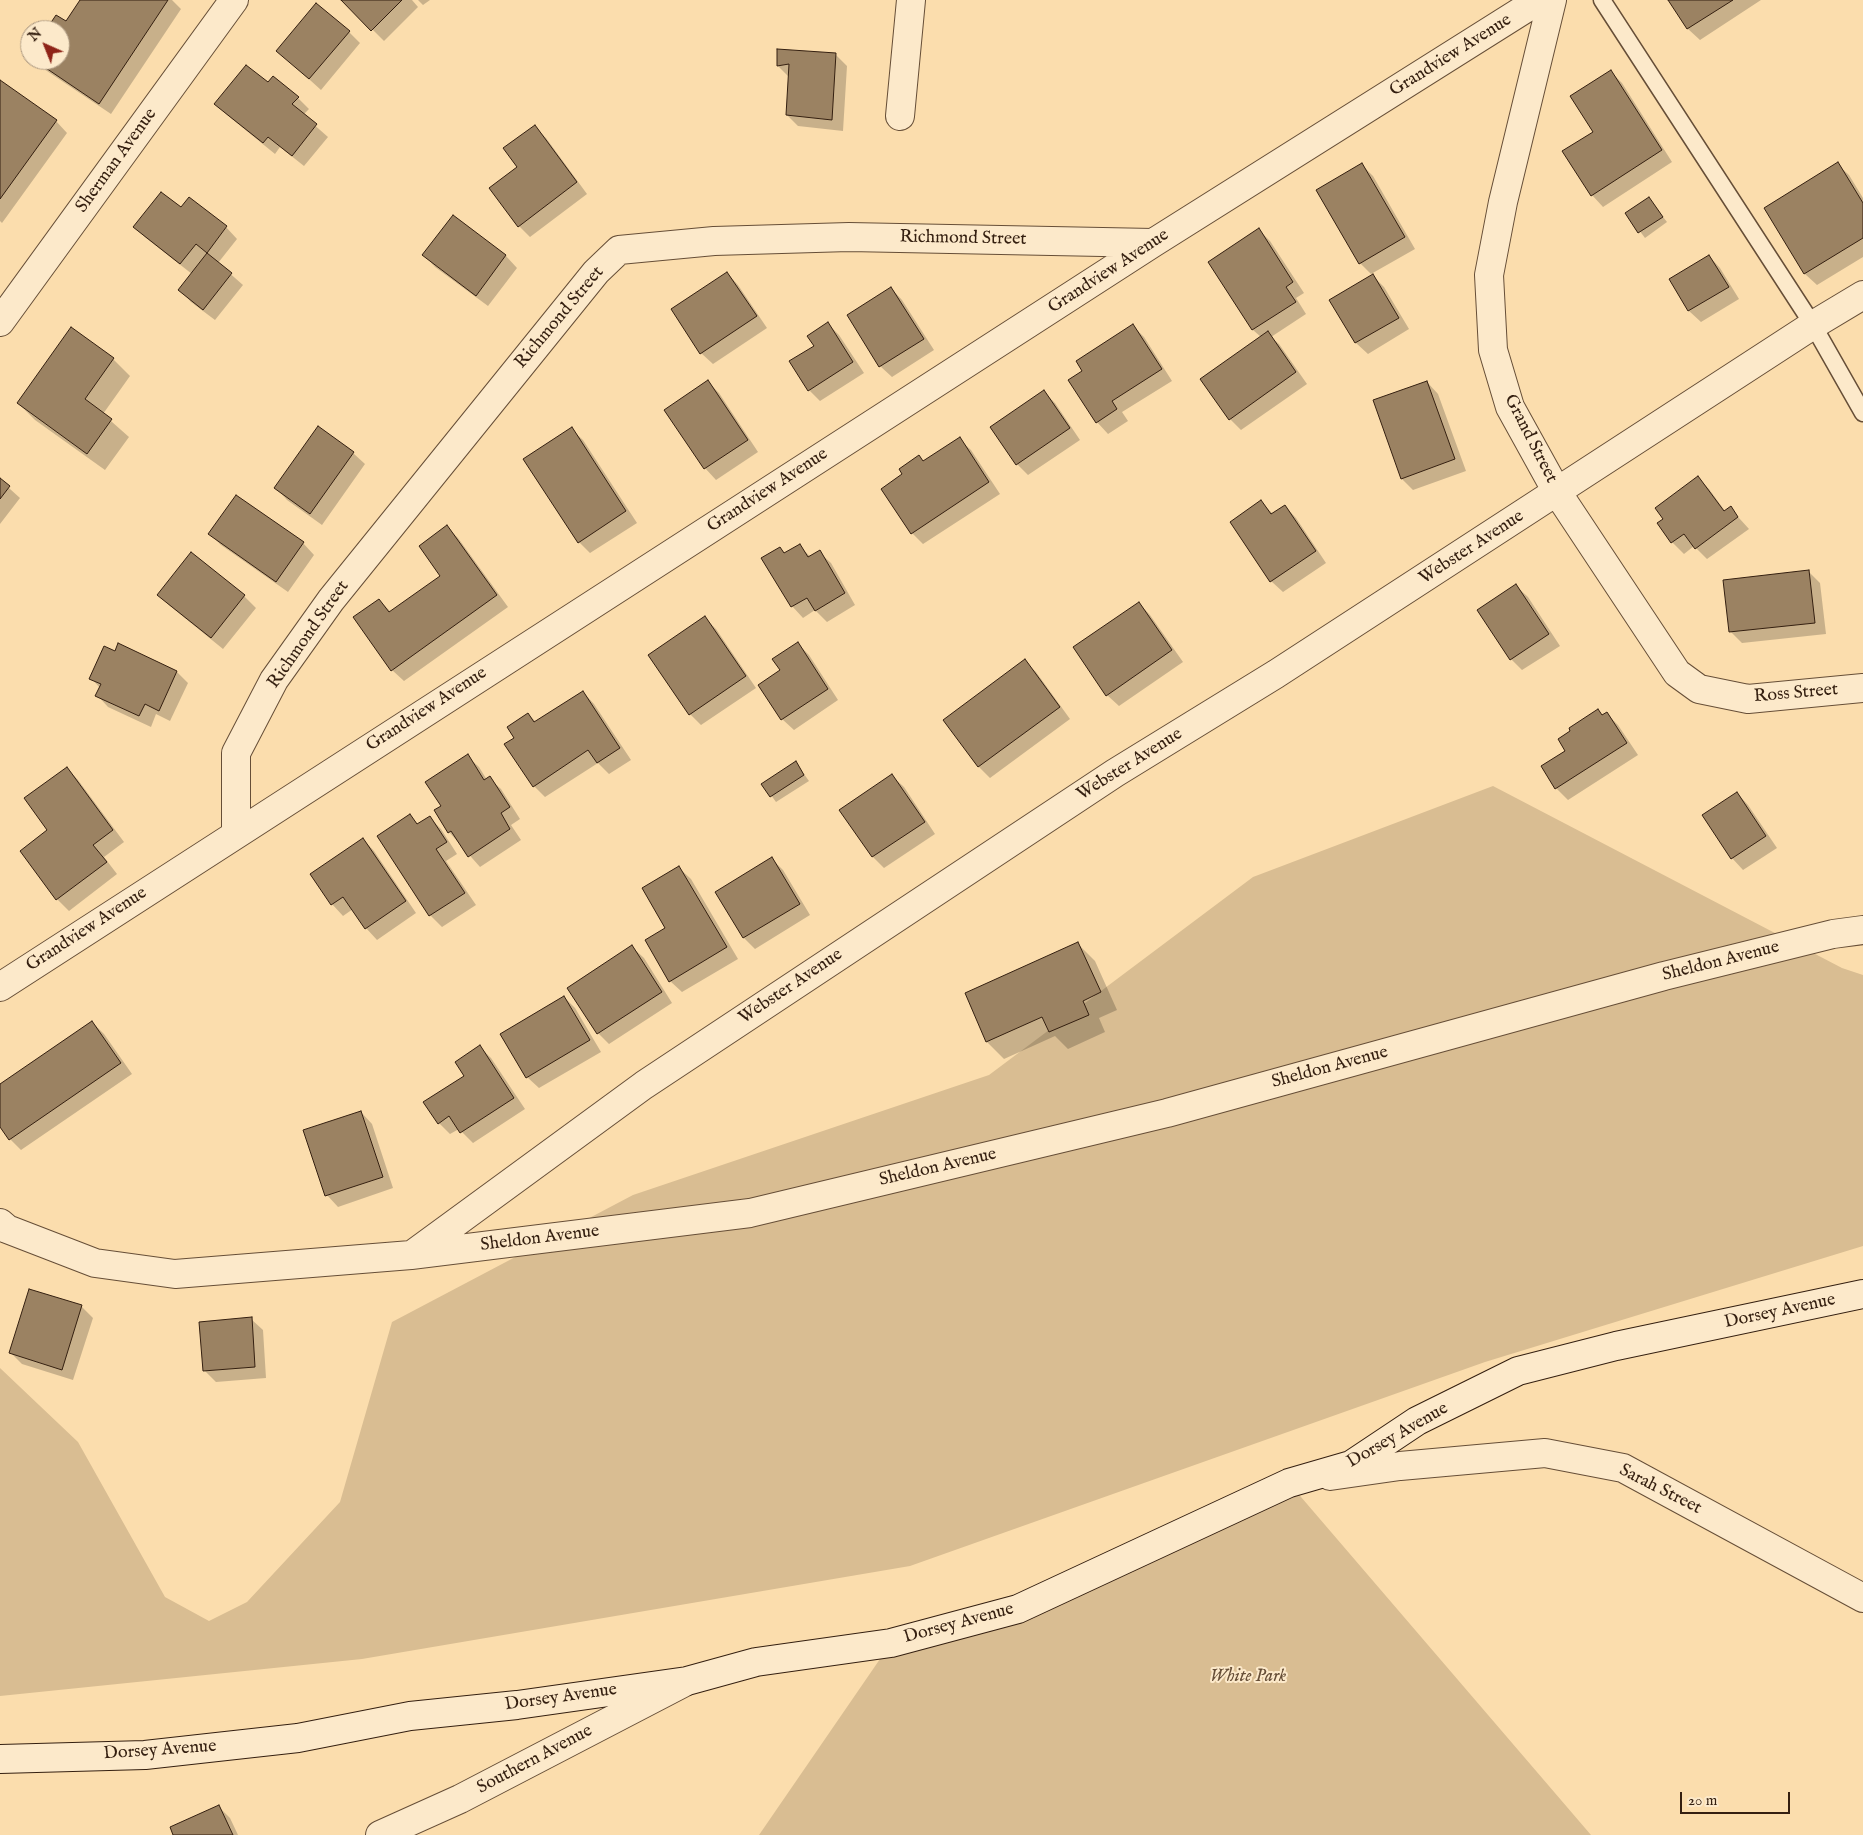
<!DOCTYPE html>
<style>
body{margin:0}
#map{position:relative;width:1863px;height:1835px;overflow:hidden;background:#fbddad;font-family:"IM FELL English",serif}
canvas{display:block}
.north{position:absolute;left:20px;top:20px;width:50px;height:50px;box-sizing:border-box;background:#fce9ca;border:1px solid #ac9880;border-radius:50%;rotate:316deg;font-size:14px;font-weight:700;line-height:20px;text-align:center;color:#341f10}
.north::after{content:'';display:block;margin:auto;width:18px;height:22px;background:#8f2418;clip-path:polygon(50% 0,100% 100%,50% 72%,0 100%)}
.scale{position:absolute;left:1680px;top:1792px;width:110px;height:22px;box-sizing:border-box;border:2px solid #341f10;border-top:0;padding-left:6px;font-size:15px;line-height:18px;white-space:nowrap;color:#341f10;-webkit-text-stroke:4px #fce9ca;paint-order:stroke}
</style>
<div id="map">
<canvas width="1863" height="1835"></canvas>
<div class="north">N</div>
<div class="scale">20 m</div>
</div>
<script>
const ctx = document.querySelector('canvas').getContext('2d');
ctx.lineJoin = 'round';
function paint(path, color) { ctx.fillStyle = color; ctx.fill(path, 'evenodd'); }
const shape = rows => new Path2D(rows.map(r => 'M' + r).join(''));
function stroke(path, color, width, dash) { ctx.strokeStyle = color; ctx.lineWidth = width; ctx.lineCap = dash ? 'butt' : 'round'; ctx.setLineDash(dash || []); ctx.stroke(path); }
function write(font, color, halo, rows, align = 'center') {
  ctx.font = font + ' "IM FELL English",serif'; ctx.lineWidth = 4; ctx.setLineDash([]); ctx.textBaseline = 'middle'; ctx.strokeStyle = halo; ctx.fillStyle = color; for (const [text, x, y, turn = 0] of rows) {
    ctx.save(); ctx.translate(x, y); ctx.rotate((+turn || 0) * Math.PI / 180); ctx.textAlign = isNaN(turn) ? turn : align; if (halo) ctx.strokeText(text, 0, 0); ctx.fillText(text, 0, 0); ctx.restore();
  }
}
const green = shape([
 [1493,786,1842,968,1863,975,1863,1246,1485,1362,910,1566,362,1659,0,1696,0,1368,78,1442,165,1597,209,1621,247,1602,340,1502,392,1322,633,1195,989,1075,1253,877],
 [1289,1483,1591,1835,759,1835,891,1643,1056,1591]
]);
const shadow = shape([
 [82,0,172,0,181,9,111,114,41,67,34,60,60,60,60,30,47,30,66,23],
 [343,0,412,0,418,7,384,41],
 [418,0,430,0,423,5],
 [1670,0,1761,0,1700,40,1688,29],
 [349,32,360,43,321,90,278,51],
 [835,54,847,66,843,131,798,126,787,115,789,77,778,66],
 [1611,72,1622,83,1672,162,1603,207,1592,195,1594,132],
 [0,81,56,121,67,133,2,223,0,221],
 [268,83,298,98,309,109,303,115,328,137,304,166,280,147,275,154,227,115,216,104],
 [535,127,546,138,587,194,530,237,519,226],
 [1837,164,1849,175,1863,198,1863,257,1817,285,1805,274,1766,208],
 [1362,165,1373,176,1415,249,1371,274,1384,287,1409,329,1368,354,1356,343,1331,301,1373,276,1360,263],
 [1649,199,1667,222,1645,238,1627,214],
 [181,209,226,227,237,239,218,263,243,285,215,320,191,302,180,290,192,274,146,238,134,227],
 [453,217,506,256,517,268,488,306,435,267,424,255],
 [1259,230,1270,241,1304,293,1296,298,1306,314,1271,337,1279,344,1307,384,1241,430,1230,419,1261,337,1253,330,1209,262],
 [1709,256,1720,268,1739,299,1701,322,1689,311,1670,279],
 [727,273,738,285,767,328,713,364,701,353],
 [891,288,902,300,934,350,892,377,880,366],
 [828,324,839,335,864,373,820,401,809,390],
 [1133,326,1144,337,1172,381,1122,412,1128,421,1108,434,1097,422,1084,371],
 [113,359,130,376,103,414,129,437,105,470,35,420,18,403],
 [708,382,719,393,758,452,716,480,705,468],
 [1427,382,1438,394,1466,471,1413,490,1402,479,1374,401],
 [1044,392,1055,403,1080,440,1028,475,1017,464],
 [571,429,583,440,637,523,590,553,579,542],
 [959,439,971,450,1000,494,923,544,912,533,904,474,919,457,925,462],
 [353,453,365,464,322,525,287,500,276,488],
 [1698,478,1709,489,1725,511,1730,508,1749,529,1707,559,1694,546,1684,554,1672,542,1659,523,1664,519],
 [0,480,20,498,0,524],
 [1261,502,1273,514,1285,506,1296,518,1326,563,1283,592,1271,581],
 [447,527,458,538,508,607,404,681,392,670,379,600,391,612,442,576],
 [210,534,303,543,314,555,288,592,221,545],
 [799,546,811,557,819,552,831,563,855,605,827,622,815,610,803,618,792,606,780,548,786,554],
 [191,554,244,596,256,608,223,649,170,606,159,595],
 [1809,572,1820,583,1826,634,1742,643,1730,631],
 [1516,586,1528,597,1560,646,1522,670,1511,659],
 [1139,603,1150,615,1183,662,1119,706,1107,695,1075,647],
 [705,618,716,629,756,688,701,725,690,714],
 [798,644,809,655,838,700,794,730,782,719,760,686,782,671],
 [119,645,177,672,188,683,170,721,156,714,151,727,108,707,97,695,100,688,91,678,115,653],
 [1024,661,1036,672,1070,719,990,778,979,767,945,721],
 [583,692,594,704,631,760,609,774,598,763,545,797,534,786,516,738,528,714,536,722],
 [1607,714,1618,725,1638,755,1568,800,1556,788,1542,767,1567,751,1572,731],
 [467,756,479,767,487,780,489,778,501,789,520,819,511,825,521,840,480,867,449,832,443,806],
 [796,763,809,781,776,802,763,784],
 [67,768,78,780,124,842,104,857,117,874,69,911,57,899,21,851,49,830],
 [892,776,904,787,935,834,884,868,873,857,841,810],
 [1737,793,1748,805,1777,848,1743,870,1732,858,1703,816],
 [410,816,419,825,430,818,441,829,457,854,446,861,476,905,442,927,430,915,378,837],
 [363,839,374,851,416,913,377,940,366,928,353,909,343,916,332,904],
 [771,858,783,870,810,915,755,949,744,938],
 [679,868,691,879,738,959,682,992,670,981,667,928],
 [1078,944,1095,961,1117,1010,1099,1018,1105,1032,1068,1049,1055,1036,1004,1059,987,1042,966,994],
 [632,947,644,958,672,1003,609,1044,598,1033],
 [564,997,575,1008,601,1052,539,1088,527,1077],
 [92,1022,104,1034,132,1074,21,1150,10,1139,0,1124,0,1086],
 [480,1047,491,1058,525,1109,473,1143,459,1129,450,1134,439,1123,466,1076],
 [361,1112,372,1124,393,1188,338,1207,327,1195],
 [81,1306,93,1318,73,1380,22,1364,11,1353],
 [251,1319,263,1330,266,1378,216,1382,204,1370],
 [218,1806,230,1818,238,1835,174,1835]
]);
const building = shape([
 [80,0,168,0,99,104,34,60,60,60,60,30,46,30,56,15,66,21,80,0],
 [341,0,402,0,371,31,341,0],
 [1668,0,1733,0,1687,29,1668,0],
 [316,3,350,31,309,79,276,51,316,3],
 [777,49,836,53,832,120,786,115,789,64,777,66,777,49],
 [246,65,268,82,273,76,299,97,292,104,317,124,292,156,268,137,263,143,214,104,246,65],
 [1611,70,1662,150,1591,196,1562,151,1593,132,1570,96,1611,70],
 [0,80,57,120,0,199,0,80],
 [535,125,577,182,518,227,489,188,517,167,503,148,535,125],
 [1838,162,1863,203,1863,238,1804,274,1764,208,1838,162],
 [1362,163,1405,237,1359,264,1316,190,1362,163],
 [161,192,181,207,189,197,227,226,207,253,196,244,180,264,133,227,161,192],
 [1649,197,1663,217,1638,233,1625,213,1649,197],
 [453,215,506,255,476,296,422,255,453,215],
 [1259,228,1293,282,1286,287,1296,302,1252,330,1208,262,1259,228],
 [207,253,232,273,203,310,178,290,207,253],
 [1709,255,1729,287,1688,311,1669,279,1709,255],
 [727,272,757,316,700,354,671,309,727,272],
 [1373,274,1399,318,1355,343,1329,300,1373,274],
 [891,287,924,339,879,367,847,315,891,287],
 [828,322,853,362,808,391,789,361,814,346,807,336,828,322],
 [1133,324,1162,369,1112,401,1117,409,1096,423,1068,380,1082,371,1076,361,1133,324],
 [71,327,114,358,85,399,112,419,87,454,17,403,71,327],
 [1268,331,1296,372,1229,420,1200,379,1268,331],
 [708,380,748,440,704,469,664,410,708,380],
 [1427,381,1455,459,1401,479,1373,400,1427,381],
 [1044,390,1070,428,1016,465,990,427,1044,390],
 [318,426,354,452,310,514,274,488,318,426],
 [572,427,626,511,578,543,523,459,572,427],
 [960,437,989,482,911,534,881,489,902,474,899,469,919,455,923,461,960,437],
 [1698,476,1724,511,1731,506,1738,517,1695,549,1684,534,1671,543,1657,523,1663,519,1655,508,1698,476],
 [0,478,10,486,0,499,0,478],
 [236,495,304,542,276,582,208,534,236,495],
 [1261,500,1271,514,1285,505,1316,551,1270,582,1230,522,1261,500],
 [447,525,497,595,391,671,353,617,379,599,389,612,440,576,419,546,447,525],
 [800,544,808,557,820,550,845,593,815,611,807,598,791,607,761,558,780,547,784,553,800,544],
 [191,552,245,595,211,638,157,595,191,552],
 [1809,570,1815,623,1729,632,1723,580,1809,570],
 [1516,584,1549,634,1510,660,1477,610,1516,584],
 [1139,602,1172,650,1106,696,1073,647,1139,602],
 [705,616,746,676,689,715,648,655,705,616],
 [798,642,828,689,781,720,758,685,780,670,772,659,798,642],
 [118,643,177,671,159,711,145,704,139,716,95,696,101,684,89,679,104,646,115,651,118,643],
 [1025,659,1060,707,978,767,943,720,1025,659],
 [583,691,620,748,597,763,588,750,533,787,504,744,514,738,507,727,528,713,534,722,583,691],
 [1598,709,1602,715,1607,712,1627,743,1555,789,1541,766,1565,751,1558,739,1570,731,1569,728,1598,709],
 [468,754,484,780,490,776,510,807,501,813,510,829,468,857,451,831,448,833,434,810,441,806,425,782,468,754],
 [796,761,804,775,770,797,761,784,796,761],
 [67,767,113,830,93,845,107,862,56,900,20,851,47,830,24,798,67,767],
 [892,774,925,822,872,857,839,810,892,774],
 [1737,792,1766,836,1731,859,1702,815,1737,792],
 [410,814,417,824,430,816,447,842,436,849,465,893,429,916,377,836,410,814],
 [363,838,406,901,365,929,343,897,331,905,310,874,363,838],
 [772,857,800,904,743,938,715,892,772,857],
 [679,866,727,947,669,982,645,940,665,928,642,888,679,866],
 [1078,942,1101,992,1083,1001,1089,1015,1049,1032,1042,1017,986,1042,965,993,1078,942],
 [632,945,662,992,597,1034,567,988,632,945],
 [564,996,590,1040,526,1078,500,1034,564,996],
 [92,1021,121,1063,9,1140,0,1127,0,1084,92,1021],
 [480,1045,514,1098,460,1133,449,1116,438,1124,423,1102,464,1076,455,1062,480,1045],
 [361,1111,383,1177,325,1196,303,1130,361,1111],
 [29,1289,82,1305,62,1370,9,1353,29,1289],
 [252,1317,255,1367,203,1371,199,1322,252,1317],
 [219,1805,233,1835,173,1835,170,1827,219,1805]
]);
const lane = shape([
 [1602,0,1813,325,1863,413]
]);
const street = shape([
 [1552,0,1503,202,1489,275,1493,350,1510,407,1557,492,1677,673,1699,689,1748,699,1863,688],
 [900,116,911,0],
 [0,322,234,0],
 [236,834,236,753,274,680,331,600,596,272,619,250,714,241,849,237,1153,243],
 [0,987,1153,243,1539,0],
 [0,1223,7,1229,95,1263,175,1274,411,1255,750,1213,1167,1113,1664,976,1833,934,1863,930],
 [413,1254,644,1085,1115,773,1276,674,1813,325,1863,295],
 [1330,1476,1400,1466,1545,1453,1623,1468,1863,1598],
 [380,1835,460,1799,683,1683]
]);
const secondary = shape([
 [0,1759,145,1755,298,1738,410,1716,517,1705,687,1681,756,1662,891,1643,1018,1609,1289,1483,1351,1465,1417,1421,1518,1371,1616,1346,1863,1294]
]);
const streetNames = [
 ["Grandview Avenue",1451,56,-32],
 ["Sherman Avenue",117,161,-54],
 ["Richmond Street",963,239,1],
 ["Grandview Avenue",1109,272,-33],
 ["Richmond Street",560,318,-50],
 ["Grand Street",1530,439,63],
 ["Grandview Avenue",768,491,-33],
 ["Webster Avenue",1472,548,-33],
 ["Richmond Street",309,635,-55],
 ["Ross Street",1796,694,-5],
 ["Grandview Avenue",427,710,-33],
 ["Webster Avenue",1130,765,-32],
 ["Grandview Avenue",87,930,-33],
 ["Sheldon Avenue",1721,962,-14],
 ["Webster Avenue",791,987,-34],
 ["Sheldon Avenue",1330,1068,-15],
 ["Sheldon Avenue",938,1168,-13],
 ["Sheldon Avenue",540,1239,-7],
 ["Dorsey Avenue",1780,1312,-12],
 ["Dorsey Avenue",1398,1436,-30],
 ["Sarah Street",1660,1490,27],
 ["Dorsey Avenue",959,1624,-15],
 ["Dorsey Avenue",561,1698,-8],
 ["Dorsey Avenue",160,1751,-4],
 ["Southern Avenue",535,1760,-28]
];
const parkNames = [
 ["White Park",1248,1677]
];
paint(green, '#d9bd92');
paint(shadow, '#0003');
paint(building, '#9b8262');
stroke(building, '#341f10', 1);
stroke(lane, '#664e37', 19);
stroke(street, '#664e37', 30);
stroke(secondary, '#341f10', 30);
stroke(lane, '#fce9ca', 16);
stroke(street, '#fce9ca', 28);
stroke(secondary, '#fce9ca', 28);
write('18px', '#341f10', '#fce9ca', streetNames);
write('italic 18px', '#664e37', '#fce9ca', parkNames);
</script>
